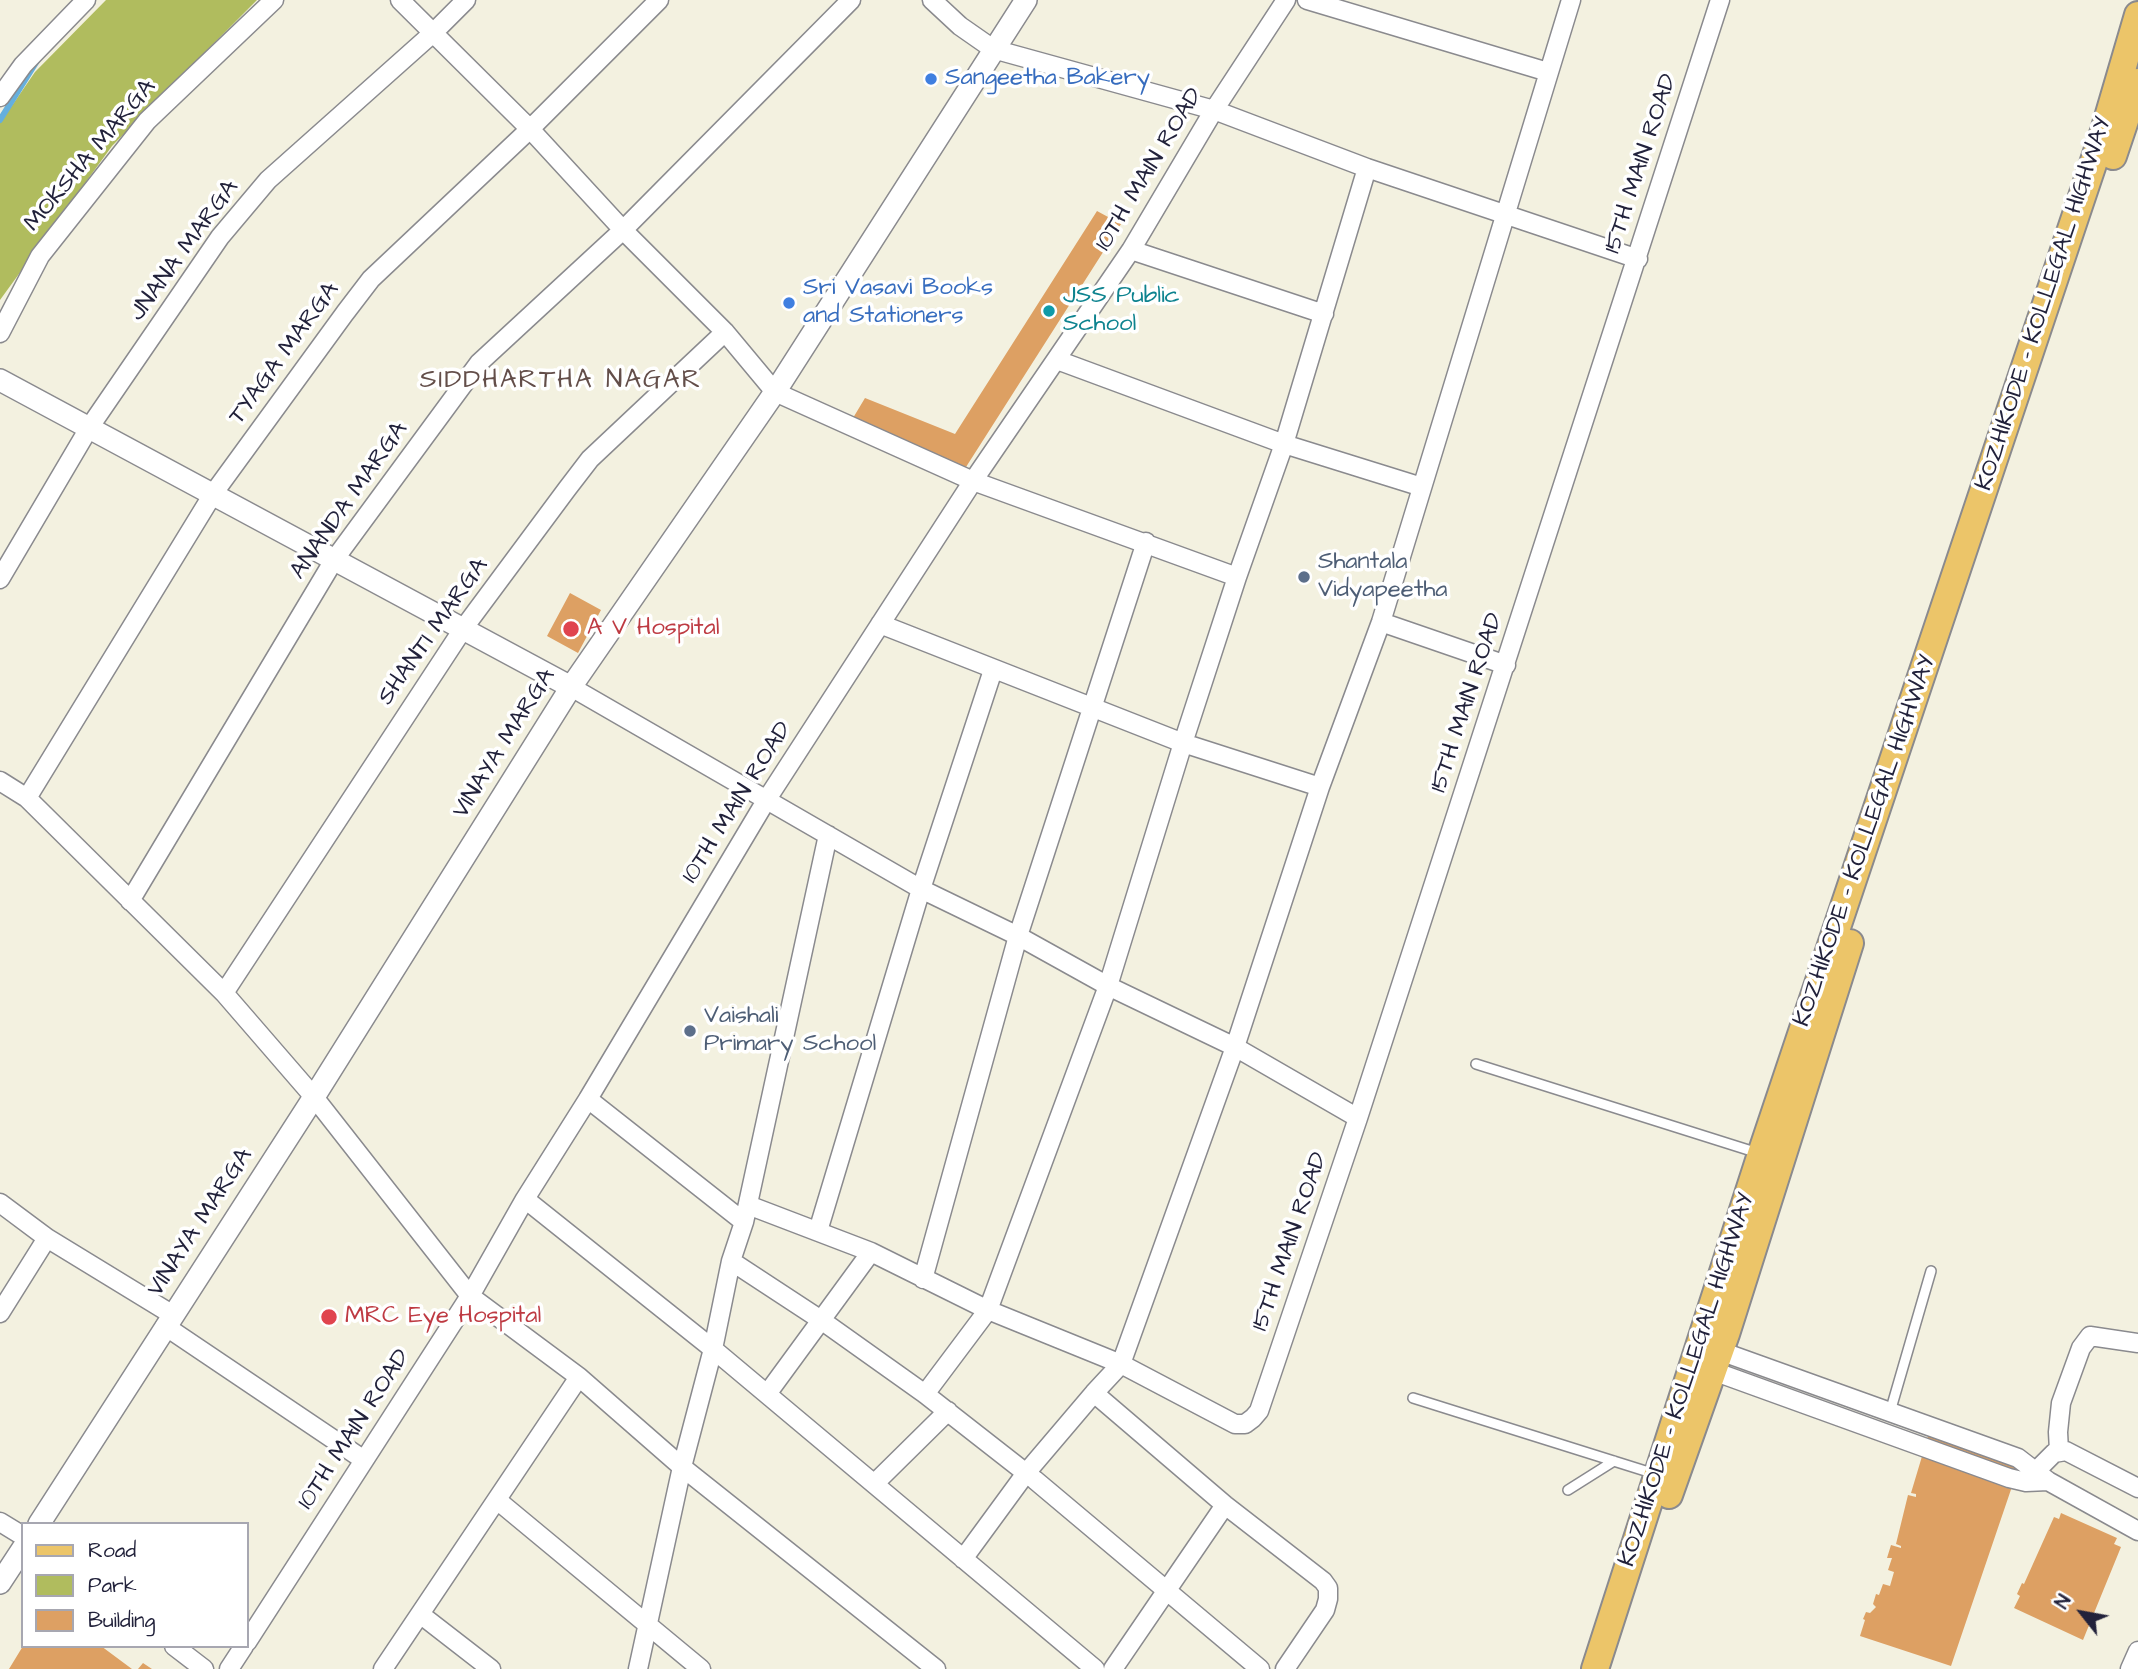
<!DOCTYPE html>
<style>
body{margin:0}
#map{position:relative;width:2138px;height:1669px;overflow:hidden;background:#f3f1e0;font-family:"Architects Daughter",sans-serif}
canvas{display:block}
.legend{position:absolute;left:21px;top:1522px;width:228px;height:126px;box-sizing:border-box;background:#fff;border:2px solid #a7a7b1;margin:0;padding:9px 12px;list-style:none;font-size:21px;color:#22223b}
.legend li{display:flex;align-items:center;gap:14px;height:35px}
.legend b{width:35px;border:2px solid #a7a7b1}
.north{position:absolute;left:2047px;top:1578px;width:70px;height:70px;-webkit-text-stroke:5px #fff;paint-order:stroke;rotate:301deg;font-size:19px;font-weight:700;line-height:28px;text-align:center;color:#22223b}
.north::after{content:'';display:block;margin:auto;width:24px;height:32px;background:#22223b;clip-path:polygon(50% 0,100% 100%,50% 72%,0 100%)}
</style>
<div id="map">
<canvas width="2138" height="1669"></canvas>
<ul class="legend">
<li><b style="height:9px;background:#ecc569"></b>Road</li>
<li><b style="height:19px;background:#b0bc5e"></b>Park</li>
<li><b style="height:19px;background:#dda063"></b>Building</li>
</ul>
<div class="north">N</div>
</div>
<script>
const ctx = document.querySelector('canvas').getContext('2d');
ctx.lineJoin = 'round';
function paint(path, color) { ctx.fillStyle = color; ctx.fill(path, 'evenodd'); }
const shape = rows => new Path2D(rows.map(r => 'M' + r).join(''));
function stroke(path, color, width, dash) { ctx.strokeStyle = color; ctx.lineWidth = width; ctx.lineCap = dash ? 'butt' : 'round'; ctx.setLineDash(dash || []); ctx.stroke(path); }
function write(font, color, halo, rows, align = 'center') {
  ctx.font = font + ' "Architects Daughter",sans-serif'; ctx.lineWidth = 7; ctx.setLineDash([]); ctx.textBaseline = 'middle'; ctx.strokeStyle = halo; ctx.fillStyle = color; for (const [text, x, y, turn = 0] of rows) {
    ctx.save(); ctx.translate(x, y); ctx.rotate((+turn || 0) * Math.PI / 180); ctx.textAlign = isNaN(turn) ? turn : align; if (halo) ctx.strokeText(text, 0, 0); ctx.fillText(text, 0, 0); ctx.restore();
  }
}
const green = shape([
 [106,0,257,0,112,146,0,300,0,123,35,72]
]);
const stream = shape([
 [0,120,37,61]
]);
const building = shape([
 [1097,211,1121,224,966,467,853,418,865,398,955,434],
 [570,593,601,610,578,653,547,636],
 [1929,1433,2020,1463,1951,1666,1860,1636,1865,1620,1863,1619,1866,1612,1870,1613,1876,1607,1873,1604,1876,1594,1879,1595,1883,1584,1890,1586,1894,1572,1888,1570,1892,1558,1887,1558,1891,1545,1901,1548,1901,1546,1896,1544,1908,1495,1916,1497,1916,1494,1911,1493],
 [2061,1513,2117,1538,2114,1544,2121,1547,2083,1640,2014,1608,2020,1596,2017,1594,2022,1583,2024,1584,2054,1517,2059,1519],
 [23,1646,101,1646,132,1669,9,1669],
 [143,1663,152,1669,138,1669]
]);
const service = shape([
 [1476,1064,1758,1153],
 [1413,1398,1655,1474],
 [1890,1412,1931,1271],
 [1568,1490,1614,1461]
]);
const minor = shape([
 [400,0,530,129,623,230,725,332,775,392,973,481,1237,577],
 [932,0,960,26,993,49,1214,110,1367,168,1638,259],
 [1307,0,1548,72],
 [0,97,23,65,86,0],
 [1131,250,1324,314],
 [0,333,40,256,147,121,274,0],
 [1057,360,1284,444,1422,487],
 [0,579,89,428,220,237,268,180,433,33,466,0],
 [1381,622,1506,665],
 [880,624,1183,743,1320,787],
 [571,687,921,889,1018,936,1108,986,1235,1047,1358,1118],
 [0,781,27,798,224,993,314,1097,470,1296,579,1377,682,1467,936,1669],
 [27,798,213,494,345,313,371,279,530,129,659,0],
 [130,901,334,560,479,363,623,230,851,0],
 [224,993,463,629,567,489,590,459,725,332],
 [588,1099,744,1222],
 [525,1199,713,1349,1095,1669],
 [0,1203,47,1238,173,1315],
 [748,1205,871,1252,988,1310,1121,1364,1235,1424,1245,1424,1253,1418,1259,1411,1358,1118,1720,0],
 [818,1231,921,889,993,670],
 [731,1261,821,1320,925,1394,1035,1480,1260,1669],
 [923,1279,1018,936,1146,542],
 [0,1313,47,1238],
 [165,1326,364,1460],
 [1720,1351,2018,1458,2048,1481,2138,1531],
 [1713,1371,2009,1478,2026,1482,2048,1481],
 [767,1394,871,1252],
 [925,1394,988,1310,1108,986,1183,743,1237,577,1284,444,1367,168],
 [2059,1451,2058,1432,2061,1403,2081,1348,2090,1336,2138,1343],
 [2036,1471,2054,1453,2066,1451,2138,1488],
 [874,1484,948,1411],
 [497,1500,701,1669],
 [0,1522,23,1536],
 [963,1559,1026,1473,1094,1393],
 [420,1614,491,1669],
 [247,1642,470,1296,525,1199,588,1099,767,799,973,481,1131,250,1214,110,1286,0],
 [174,1646,204,1669],
 [229,1669,244,1646],
 [383,1669,579,1377],
 [638,1669,682,1467,713,1349,731,1261,744,1222,828,835],
 [1113,1669,1225,1505],
 [1285,1669,1325,1610,1328,1599,1328,1588,1323,1581,1225,1505,1094,1393,1121,1364,1235,1047,1320,787,1381,622,1571,0],
 [2130,1669,2138,1651]
]);
const tertiary = shape([
 [0,380,571,687],
 [39,1524,314,1097,571,687,775,392,1026,0],
 [0,1583,23,1548]
]);
const primary = shape([
 [2113,156,2138,82],
 [1669,1495,1726,1334,1850,943],
 [1595,1669,1761,1154,2104,131,2138,15]
]);
const markers = [
 [931,79,7,"#3f7fe0"],
 [789,303,7,"#3f7fe0"],
 [1049,311,7,"#0f9aa8"],
 [1304,577,7,"#5c6f8a"],
 [571,629,9,"#e0444e"],
 [690,1031,7,"#5c6f8a"],
 [329,1317,9,"#e0444e"]
];
const shopNames = [
 ["Sangeetha Bakery",945,79],
 ["Sri Vasavi Books",803,289],
 ["and Stationers",803,317]
];
const streetNames = [
 ["MOKSHA MARGA",91,156,-50],
 ["15TH MAIN ROAD",1642,164,-72],
 ["10TH MAIN ROAD",1150,170,-59],
 ["JNANA MARGA",185,251,-54],
 ["KOZHIKODE - KOLLEGAL HIGHWAY",2045,304,-72],
 ["TYAGA MARGA",285,354,-54],
 ["ANANDA MARGA",350,501,-55],
 ["SHANTI MARGA",434,632,-55],
 ["15TH MAIN ROAD",1468,703,-72],
 ["VINAYA MARGA",505,744,-58],
 ["10TH MAIN ROAD",738,803,-58],
 ["KOZHIKODE - KOLLEGAL HIGHWAY",1866,841,-71],
 ["VINAYA MARGA",201,1223,-57],
 ["15TH MAIN ROAD",1291,1242,-71],
 ["KOZHIKODE - KOLLEGAL HIGHWAY",1688,1380,-72],
 ["10TH MAIN ROAD",355,1430,-57]
];
const cultureNames = [
 ["JSS Public",1063,297],
 ["School",1063,325]
];
const serviceNames = [
 ["Shantala",1318,563],
 ["Vidyapeetha",1318,591],
 ["Vaishali",704,1017],
 ["Primary School",704,1045]
];
const healthNames = [
 ["A V Hospital",587,629],
 ["MRC Eye Hospital",345,1317]
];
const neighbourhoodNames = [
 ["SIDDHARTHA NAGAR",561,382]
];
paint(green, '#b0bc5e');
stroke(stream, '#65afdd', 6);
paint(building, '#dda063');
stroke(service, '#8a8a8e', 12);
stroke(minor, '#8a8a8e', 21);
stroke(tertiary, '#8a8a8e', 24);
stroke(primary, '#8a8a8e', 30);
stroke(service, '#fff', 9);
stroke(minor, '#fff', 18);
stroke(tertiary, '#fff', 21);
stroke(primary, '#ecc569', 26);
for (const [x, y, r, color] of markers) { const dot = new Path2D(); dot.arc(x, y, r, 0, 2 * Math.PI); ctx.fillStyle = color; ctx.fill(dot); stroke(dot, '#fff', 2.5); }
write('24px', '#366cbe', '#fff', shopNames, 'left');
write('24px', '#22223b', '#fff', streetNames);
write('24px', '#0d838f', '#fff', cultureNames, 'left');
write('24px', '#4e5e75', '#fff', serviceNames, 'left');
write('24px', '#be3a42', '#fff', healthNames, 'left');
ctx.letterSpacing = '2px';
write('26px', '#634e49', '#fff', neighbourhoodNames);
ctx.letterSpacing = '0px';
</script>
